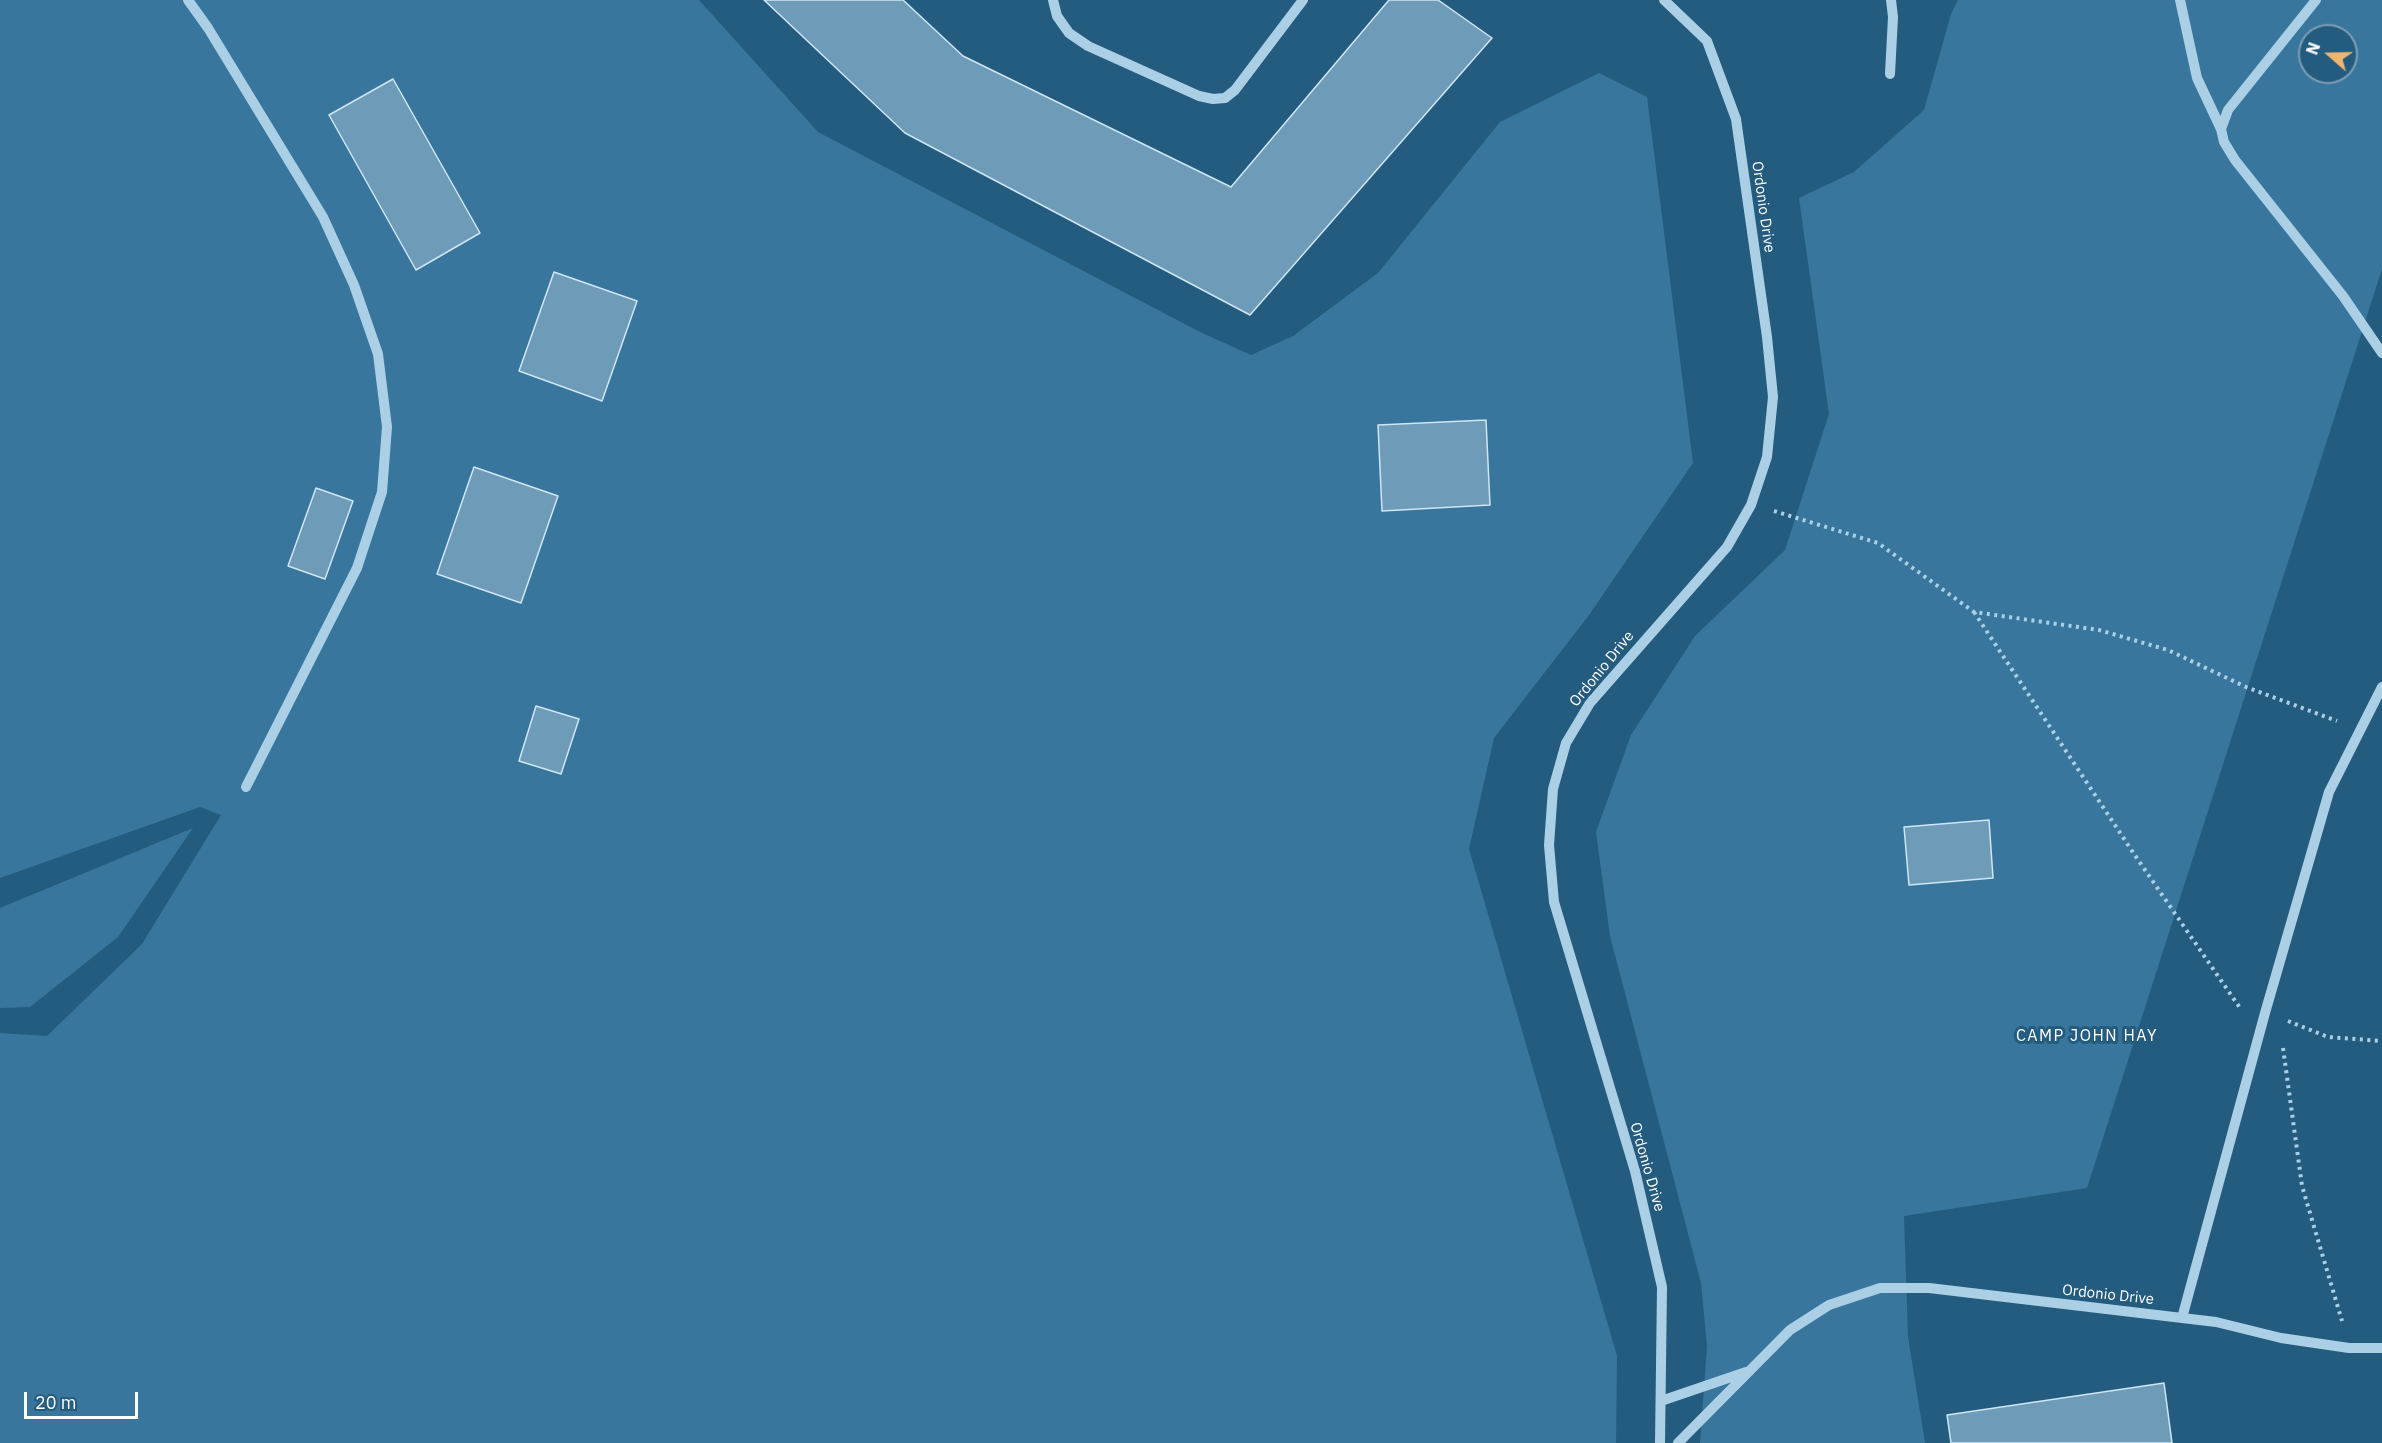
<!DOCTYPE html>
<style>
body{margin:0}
#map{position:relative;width:2382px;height:1443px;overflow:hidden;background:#245c7f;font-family:"IBM Plex Sans",sans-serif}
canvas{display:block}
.north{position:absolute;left:2298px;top:24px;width:60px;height:60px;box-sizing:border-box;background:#245c7f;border:2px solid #7c9db2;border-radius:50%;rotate:290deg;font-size:16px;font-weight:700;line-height:24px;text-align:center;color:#fff}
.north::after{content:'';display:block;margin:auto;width:21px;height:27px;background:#f0b56f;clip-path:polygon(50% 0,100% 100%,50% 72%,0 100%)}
.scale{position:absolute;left:24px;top:1392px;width:114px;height:27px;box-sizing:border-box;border:3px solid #fff;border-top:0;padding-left:8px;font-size:18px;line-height:21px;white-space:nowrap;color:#fff;-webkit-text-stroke:4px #245c7f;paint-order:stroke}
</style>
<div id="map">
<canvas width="2382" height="1443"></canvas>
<div class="north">N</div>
<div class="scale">20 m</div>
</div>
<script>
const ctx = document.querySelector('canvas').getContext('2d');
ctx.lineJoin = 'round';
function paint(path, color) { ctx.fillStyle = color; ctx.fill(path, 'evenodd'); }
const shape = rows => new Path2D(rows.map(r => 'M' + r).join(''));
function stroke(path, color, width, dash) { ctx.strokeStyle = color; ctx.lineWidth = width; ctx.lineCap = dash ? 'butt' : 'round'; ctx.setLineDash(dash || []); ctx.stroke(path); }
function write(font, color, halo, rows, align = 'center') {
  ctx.font = font + ' "IBM Plex Sans",sans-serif'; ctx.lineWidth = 6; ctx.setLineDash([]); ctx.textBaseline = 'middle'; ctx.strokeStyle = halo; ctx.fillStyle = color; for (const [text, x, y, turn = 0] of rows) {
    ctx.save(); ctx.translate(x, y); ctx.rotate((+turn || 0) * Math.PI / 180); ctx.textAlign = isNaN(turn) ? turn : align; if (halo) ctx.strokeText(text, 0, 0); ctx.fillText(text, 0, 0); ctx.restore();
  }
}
const green = shape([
 [0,0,699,0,818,132,1200,332,1251,355,1293,336,1378,273,1500,122,1599,73,1647,97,1693,463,1589,615,1494,738,1469,849,1617,1356,1616,1443,0,1443,0,1033,47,1036,142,944,221,815,200,807,0,878],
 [1958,0,2382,0,2382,269,2087,1188,1904,1216,1908,1337,1925,1443,1700,1443,1707,1346,1701,1283,1610,936,1596,832,1631,735,1695,636,1785,550,1829,414,1799,198,1854,172,1924,110,1951,14],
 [2310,36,2346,36,2346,72,2310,72],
 [193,828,118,937,30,1007,0,1008,0,908]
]);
const building = shape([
 [764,0,903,0,963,56,1231,187,1389,0,1438,0,1492,38,1250,315,905,133,764,0],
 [393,79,480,233,416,270,329,115,393,79],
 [554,272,637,301,602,401,519,371,554,272],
 [1486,420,1490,505,1382,511,1378,425,1486,420],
 [474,467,558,496,521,603,437,574,474,467],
 [316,488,353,501,325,579,288,566,316,488],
 [536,706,579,719,561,774,519,761,536,706],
 [1989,820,1993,878,1909,885,1904,827,1989,820],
 [2164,1383,2172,1443,1951,1443,1947,1415,2164,1383]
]);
const path = shape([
 [1774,511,1878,543,1974,612,2099,630,2168,650,2246,687,2337,721],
 [1974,612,2134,854,2240,1008],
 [2288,1021,2328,1037,2382,1041],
 [2283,1048,2302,1186,2342,1321]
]);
const minor = shape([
 [188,0,208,28,323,217,354,285,378,354,387,427,382,492,357,568,246,787],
 [1053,0,1057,16,1069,33,1088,46,1199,96,1213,99,1225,98,1235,90,1303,0],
 [2180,0,2197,78,2221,129],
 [2316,0,2228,110,2221,129,2224,142,2235,160,2343,296,2382,353],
 [1890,74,1893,17,1891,0],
 [2182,1318,2265,1013,2329,792,2382,687],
 [1661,1401,1746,1372],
 [1660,1443,1662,1287,1635,1171,1554,902,1549,845,1553,789,1566,743,1590,703,1727,547,1751,505,1767,457,1773,397,1767,337,1736,119,1707,41,1664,0],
 [1678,1443,1790,1330,1829,1305,1880,1288,1929,1288,2216,1322,2281,1338,2349,1348,2382,1348]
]);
const streetNames = [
 ["Ordonio Drive",1763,207,82],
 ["Ordonio Drive",1602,669,-51],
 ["Ordonio Drive",1647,1167,74],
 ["Ordonio Drive",2108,1295,6]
];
const neighbourhoodNames = [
 ["CAMP JOHN HAY",2087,1036]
];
paint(green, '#39769d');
paint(building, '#6e9bb8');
stroke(building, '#cee6f5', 1.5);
stroke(path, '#abd0e6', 4, [3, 4.5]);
stroke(minor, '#abd0e6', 10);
write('15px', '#fff', '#245c7f', streetNames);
ctx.letterSpacing = '1.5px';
write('16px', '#fff', '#245c7f', neighbourhoodNames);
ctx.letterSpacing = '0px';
</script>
